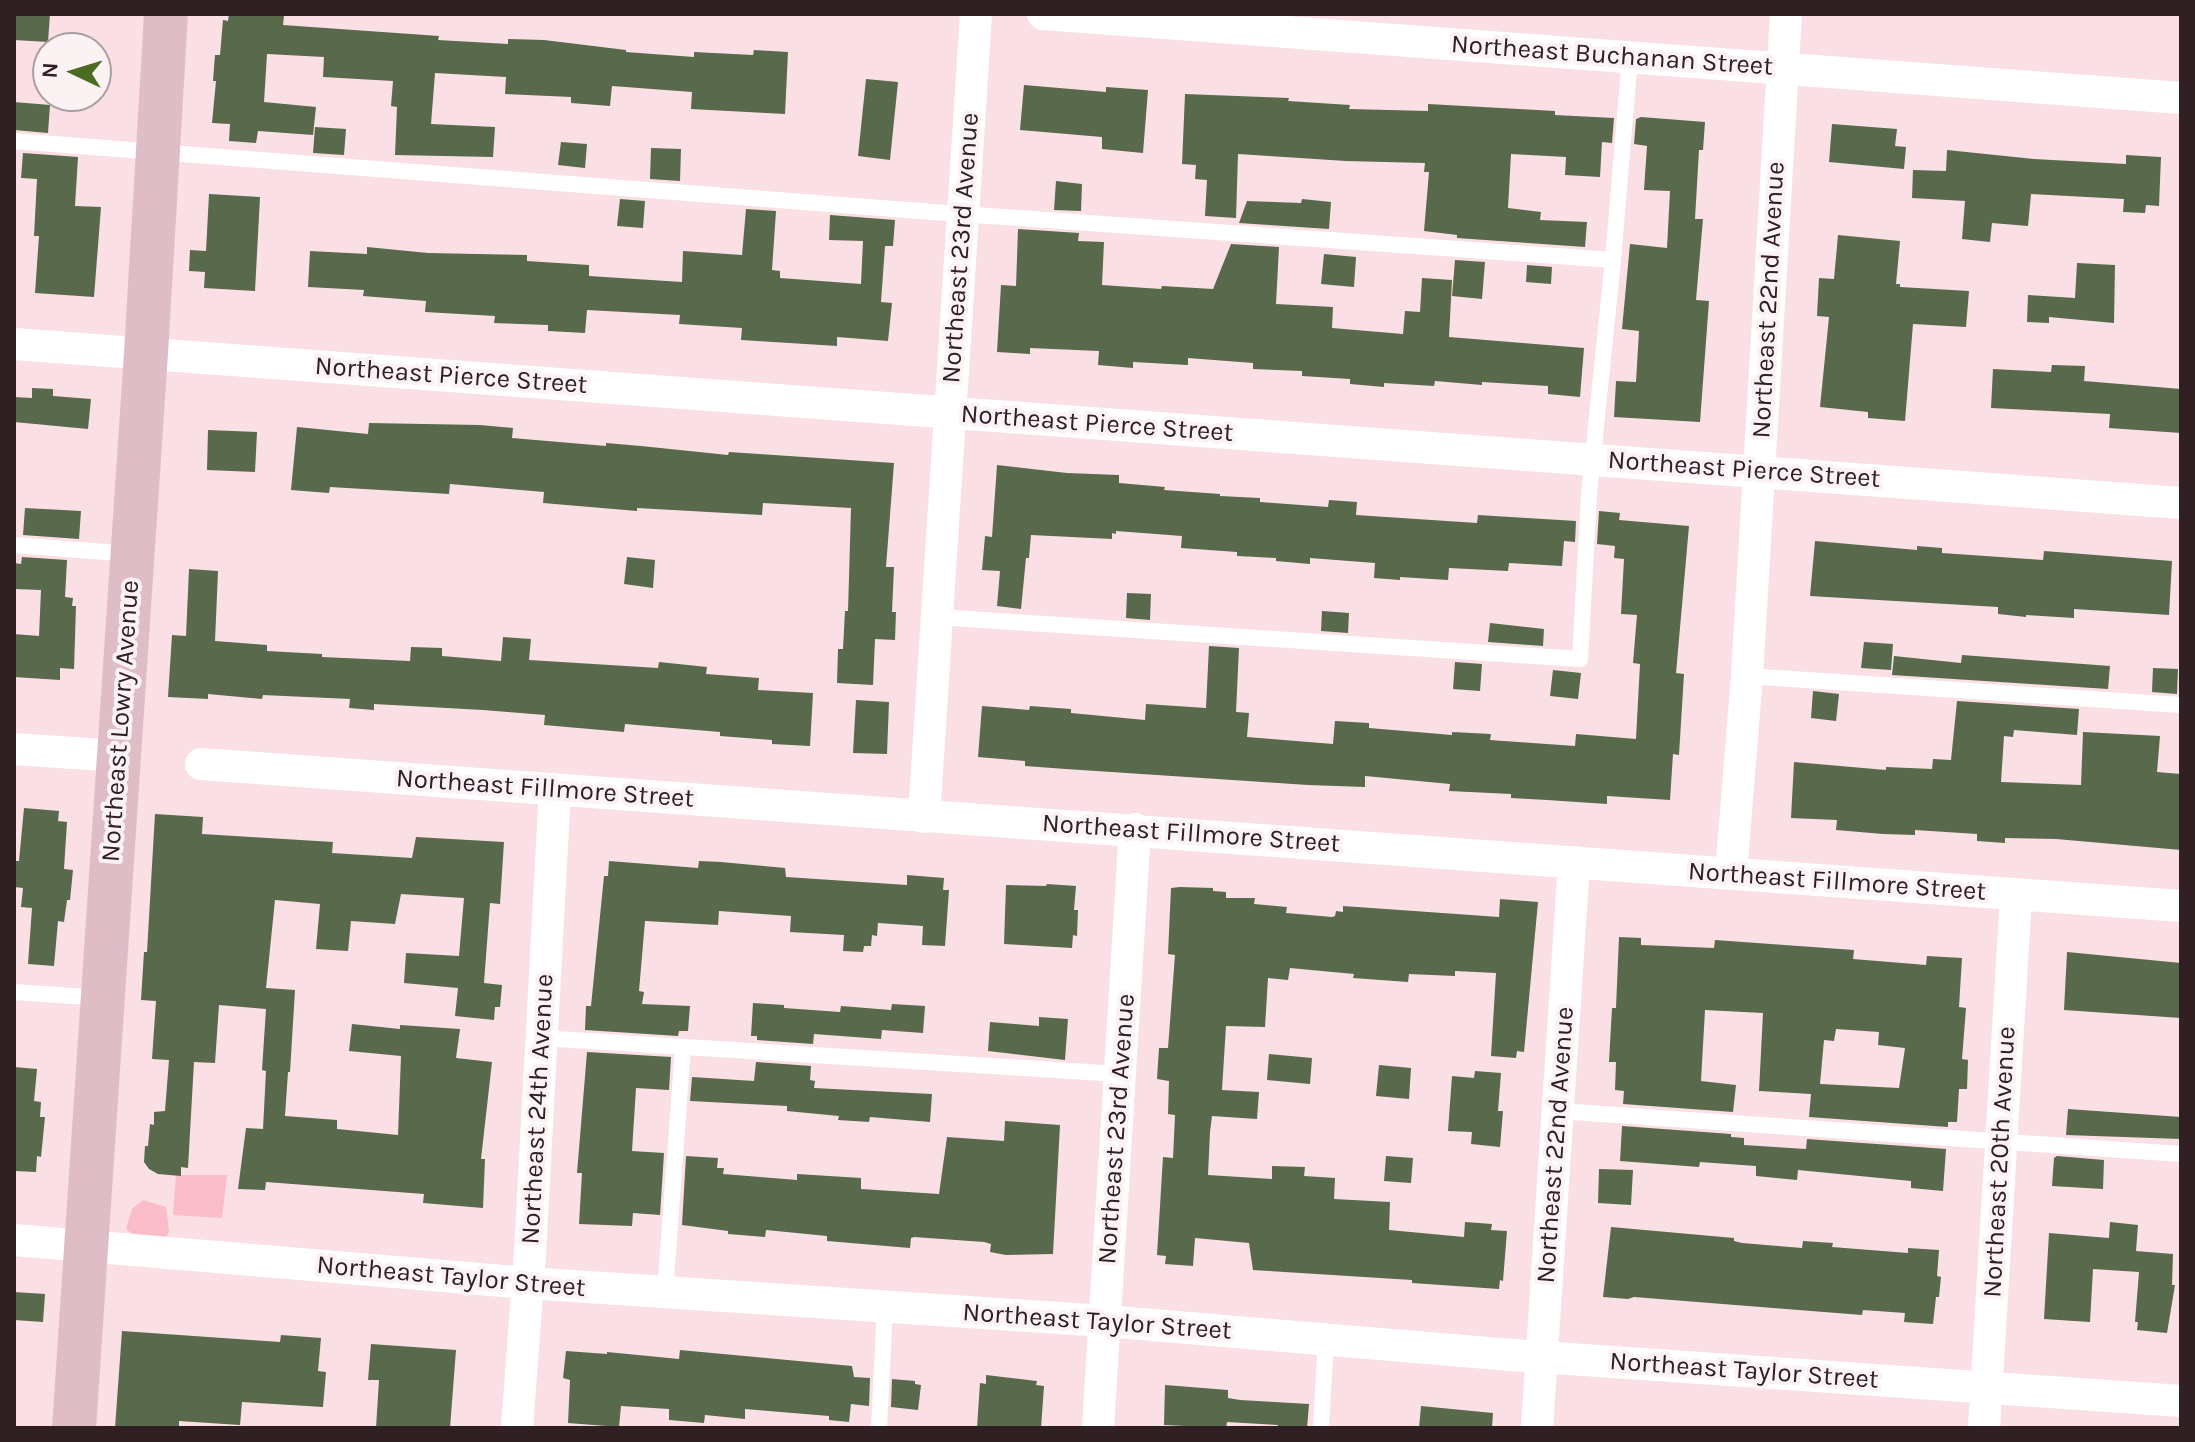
<!DOCTYPE html>
<style>
body{margin:0}
#map{position:relative;width:2195px;height:1442px;overflow:hidden;background:#fadfe5;font-family:Karla,sans-serif}
canvas{display:block}
.frame{position:absolute;inset:0;border:16px solid #302024;pointer-events:none}
.north{position:absolute;left:32px;top:32px;width:80px;height:80px;box-sizing:border-box;background:#fbf2f4;border:2px solid #aa9ea1;border-radius:50%;rotate:274deg;font-size:22px;font-weight:700;line-height:32px;text-align:center;color:#302024}
.north::after{content:'';display:block;margin:auto;width:28px;height:36px;background:#4a6b22;clip-path:polygon(50% 0,100% 100%,50% 72%,0 100%)}
</style>
<div id="map">
<canvas width="2195" height="1442"></canvas>
<div class="frame"></div>
<div class="north">N</div>
</div>
<script>
const ctx = document.querySelector('canvas').getContext('2d');
ctx.lineJoin = 'round';
function paint(path, color) { ctx.fillStyle = color; ctx.fill(path, 'evenodd'); }
const shape = rows => new Path2D(rows.map(r => 'M' + r).join(''));
function stroke(path, color, width, dash) { ctx.strokeStyle = color; ctx.lineWidth = width; ctx.lineCap = dash ? 'butt' : 'round'; ctx.setLineDash(dash || []); ctx.stroke(path); }
function write(font, color, halo, rows, align = 'center') {
  ctx.font = font + ' Karla,sans-serif'; ctx.lineWidth = 8; ctx.setLineDash([]); ctx.textBaseline = 'middle'; ctx.strokeStyle = halo; ctx.fillStyle = color; for (const [text, x, y, turn = 0] of rows) {
    ctx.save(); ctx.translate(x, y); ctx.rotate((+turn || 0) * Math.PI / 180); ctx.textAlign = isNaN(turn) ? turn : align; if (halo) ctx.strokeText(text, 0, 0); ctx.fillText(text, 0, 0); ctx.restore();
  }
}
const green = shape([
 [176,1175,227,1175,222,1218,173,1215],
 [143,1200,166,1207,169,1231,164,1244,141,1241,126,1229,132,1209]
]);
const building = shape([
 [14,14,50,14,48,42,14,40],
 [229,14,284,16,283,25,439,36,438,40,508,44,508,39,544,40,626,50,626,52,694,57,694,52,753,55,754,50,788,52,785,114,691,109,692,92,612,86,610,106,571,103,571,97,505,94,506,77,435,73,431,124,495,127,493,157,395,155,397,107,391,106,393,81,323,77,324,57,267,54,264,102,316,107,313,135,258,131,256,143,229,141,230,124,212,123,216,81,213,81,215,55,220,55,223,20,228,21],
 [866,79,898,82,890,160,858,156],
 [1024,85,1106,92,1106,87,1148,90,1143,153,1102,149,1102,137,1020,130],
 [1185,94,1289,98,1288,101,1350,105,1349,109,1428,111,1428,104,1555,111,1555,115,1614,118,1612,143,1602,142,1600,177,1565,175,1566,157,1511,154,1508,208,1541,212,1540,220,1587,222,1585,247,1457,238,1457,235,1424,231,1429,172,1424,172,1425,163,1346,161,1238,154,1236,218,1205,216,1207,180,1195,179,1196,165,1182,164],
 [14,102,50,105,48,133,14,130],
 [1641,117,1705,122,1703,150,1699,150,1695,219,1703,219,1696,300,1709,301,1700,422,1614,417,1616,381,1636,382,1639,331,1622,329,1630,244,1667,248,1670,191,1644,190,1647,146,1634,144,1636,119],
 [1832,124,1897,129,1895,146,1906,147,1904,169,1829,162],
 [315,127,346,129,344,155,313,153],
 [561,142,587,144,585,168,558,165],
 [651,148,681,149,680,181,650,179],
 [1947,150,2034,159,2126,164,2126,155,2161,157,2159,206,2146,205,2145,213,2123,212,2124,199,2031,194,2028,226,1992,223,1990,242,1962,239,1965,201,1912,198,1913,170,1946,171],
 [23,153,78,157,75,206,101,207,94,297,35,293,39,236,34,236,37,179,21,178],
 [1056,181,1082,184,1081,211,1054,210],
 [209,194,260,197,255,291,204,288,205,272,189,271,190,250,206,251],
 [620,199,645,201,643,228,617,226],
 [1302,199,1331,202,1329,229,1239,223,1247,201,1301,203],
 [746,209,776,211,772,270,780,271,780,278,861,284,863,241,829,240,830,215,895,220,893,246,885,246,881,302,892,303,888,341,837,337,837,346,741,340,742,328,679,324,680,315,587,310,585,333,548,331,548,325,494,323,495,316,425,312,426,301,363,296,364,290,308,287,310,251,367,254,367,247,428,253,527,255,527,261,589,265,589,276,682,282,683,251,742,255],
 [1018,229,1079,233,1078,241,1104,242,1102,285,1161,289,1162,286,1213,289,1231,244,1279,247,1276,304,1333,307,1332,328,1403,334,1405,311,1420,312,1422,278,1452,280,1449,337,1584,348,1580,397,1548,394,1548,386,1482,382,1482,385,1435,381,1434,386,1384,383,1384,387,1350,384,1350,379,1302,376,1302,371,1253,369,1253,363,1188,358,1188,365,1133,362,1133,368,1098,365,1099,351,1030,348,1030,354,997,352,1001,285,1016,286],
 [1838,235,1900,241,1896,284,1900,284,1900,287,1969,291,1966,327,1913,324,1905,421,1868,418,1868,412,1820,407,1829,317,1817,316,1819,278,1834,279],
 [1324,254,1356,257,1354,287,1321,284],
 [1455,260,1485,262,1482,299,1452,296],
 [2077,263,2115,265,2114,323,2049,317,2049,323,2027,322,2028,295,2075,298],
 [1527,265,1552,267,1551,284,1526,282],
 [2052,365,2085,366,2084,381,2181,389,2181,433,2109,428,2110,414,1991,408,1993,369,2051,372],
 [32,388,53,389,53,396,91,399,88,429,14,422,14,397,32,398],
 [369,423,480,425,513,428,512,438,606,446,606,443,641,446,728,455,729,452,894,463,886,567,894,567,892,612,896,612,895,640,875,639,873,685,837,683,838,649,843,649,845,611,848,611,851,508,763,503,762,515,637,508,637,511,543,503,544,492,450,484,449,494,330,487,329,493,291,490,297,427,368,434],
 [208,430,257,432,255,472,207,470],
 [997,465,1067,473,1119,475,1119,483,1165,487,1164,490,1220,494,1220,496,1260,498,1260,502,1328,507,1329,500,1357,502,1356,515,1477,523,1478,515,1576,521,1575,542,1564,541,1562,566,1509,563,1508,571,1449,568,1448,580,1400,577,1400,580,1374,578,1375,563,1310,558,1310,564,1276,561,1276,558,1237,556,1237,552,1181,548,1182,536,1116,531,1116,534,1112,533,1112,539,1031,535,1029,558,1026,558,1021,609,997,606,1000,571,982,570,985,536,992,537],
 [25,508,81,511,79,539,23,535],
 [1599,511,1620,513,1619,520,1689,526,1676,673,1684,674,1679,755,1673,754,1670,800,1607,796,1607,804,1547,800,1511,798,1511,794,1449,791,1450,784,1365,776,1365,787,1308,785,1066,769,1025,766,1025,761,978,757,982,706,1029,710,1030,706,1071,709,1071,713,1145,720,1146,704,1206,708,1209,646,1239,648,1236,712,1249,713,1247,737,1333,744,1335,721,1369,723,1369,728,1452,735,1452,732,1491,734,1490,740,1575,746,1576,734,1636,739,1640,664,1633,663,1637,615,1621,614,1624,559,1614,558,1615,546,1597,544],
 [1815,541,1917,550,1917,546,1942,548,1942,553,2043,560,2044,551,2172,561,2169,615,2074,609,2074,618,2026,615,2026,617,1998,614,1998,607,1810,596],
 [22,557,67,560,65,597,73,598,72,606,76,606,74,669,60,668,60,680,14,677,14,634,39,636,41,590,14,589,14,563,21,564],
 [627,557,655,560,653,588,624,584],
 [189,569,218,571,215,641,267,645,267,651,322,654,322,657,410,661,411,647,442,648,442,656,501,661,503,637,531,639,529,660,658,668,659,662,707,667,706,674,759,678,758,690,813,693,810,746,772,744,772,740,720,736,720,732,625,724,624,732,544,725,545,715,483,710,374,704,374,710,349,708,350,699,263,695,262,699,208,694,208,699,168,697,172,635,186,636],
 [1127,593,1151,594,1150,620,1126,618],
 [1322,611,1349,613,1348,633,1321,631],
 [1490,623,1544,629,1543,646,1488,642],
 [1864,642,1893,644,1891,670,1861,668],
 [1962,655,2110,666,2108,689,1892,675,1894,656,1961,663],
 [1455,662,1482,664,1480,691,1453,689],
 [2153,668,2178,669,2177,694,2152,692],
 [1553,670,1581,673,1578,699,1550,696],
 [1813,691,1839,694,1836,721,1811,718],
 [856,700,889,702,887,754,853,753],
 [1957,701,2079,709,2077,735,2014,730,2013,737,2004,736,2001,782,2081,785,2083,732,2160,736,2157,772,2181,774,2181,850,2056,839,2005,838,2005,843,1977,841,1977,834,1915,830,1915,835,1883,834,1836,830,1837,820,1791,818,1794,762,1886,770,1886,767,1932,769,1933,759,1951,760],
 [24,808,59,811,58,821,67,822,64,869,73,870,70,900,67,900,64,922,58,921,54,966,28,964,32,908,21,907,23,888,14,887,16,861,19,861],
 [155,814,203,817,202,834,333,842,332,853,412,858,416,837,504,842,500,904,490,903,484,983,502,985,500,1007,495,1007,494,1020,455,1016,458,988,404,983,406,953,459,956,464,898,401,894,395,924,351,921,348,951,316,949,320,904,275,900,266,988,295,990,290,1072,288,1072,285,1116,337,1120,337,1129,398,1135,401,1056,349,1051,352,1024,400,1029,400,1025,460,1029,456,1058,492,1062,481,1159,485,1159,483,1208,423,1203,424,1194,266,1182,265,1190,238,1189,246,1128,263,1129,266,1071,262,1070,266,1009,219,1005,215,1063,194,1062,188,1168,181,1167,181,1176,158,1174,149,1169,144,1162,145,1146,148,1146,150,1124,154,1125,154,1112,165,1111,169,1060,152,1059,156,1001,141,1000,144,952,147,952],
 [609,861,698,868,699,861,721,862,785,868,786,877,907,885,907,875,944,878,943,890,949,890,945,946,922,945,923,926,878,923,877,936,872,935,871,946,864,946,863,952,843,951,844,935,790,932,791,916,719,911,718,925,645,921,639,991,644,992,642,1004,690,1006,688,1031,679,1031,678,1036,585,1030,586,1006,591,1006,604,876,608,876],
 [1047,884,1076,886,1074,910,1078,910,1077,936,1073,935,1072,948,1004,944,1006,885,1046,886],
 [1180,887,1213,888,1213,891,1226,892,1226,898,1255,898,1254,904,1287,907,1286,913,1332,917,1335,916,1336,911,1343,912,1343,906,1499,917,1500,899,1538,902,1524,1052,1517,1051,1516,1058,1491,1056,1496,973,1455,971,1455,976,1409,974,1408,982,1353,978,1354,974,1290,968,1288,980,1268,978,1265,1027,1226,1026,1222,1090,1259,1092,1257,1119,1212,1116,1210,1132,1208,1175,1272,1179,1272,1166,1305,1167,1304,1176,1335,1178,1334,1199,1390,1202,1389,1230,1464,1237,1465,1222,1492,1224,1491,1230,1507,1231,1503,1281,1500,1280,1499,1289,1412,1283,1412,1280,1253,1270,1249,1243,1195,1238,1193,1266,1165,1264,1166,1256,1157,1255,1163,1157,1173,1158,1175,1115,1168,1114,1169,1081,1157,1079,1159,1048,1168,1048,1175,955,1168,954,1171,888],
 [1619,937,1641,938,1641,945,1714,948,1715,940,1854,950,1853,959,1926,965,1927,956,1962,958,1959,1007,1966,1008,1962,1059,1968,1060,1967,1089,1959,1089,1957,1122,1948,1122,1948,1127,1809,1117,1811,1094,1759,1091,1763,1013,1705,1010,1701,1081,1736,1085,1733,1112,1623,1104,1624,1091,1615,1090,1616,1062,1609,1062,1612,1008,1616,1008],
 [1836,1029,1879,1032,1878,1045,1905,1048,1899,1088,1820,1084,1824,1040,1834,1041],
 [2067,952,2181,963,2181,1018,2064,1010],
 [753,1003,784,1005,784,1008,840,1012,841,1006,891,1010,892,1004,925,1006,923,1033,882,1030,881,1039,814,1034,813,1044,757,1040,757,1036,751,1036],
 [1039,1017,1068,1019,1065,1060,988,1051,990,1022,1039,1026],
 [587,1052,671,1057,669,1090,636,1088,632,1151,664,1153,660,1215,633,1213,632,1226,579,1224,582,1173,577,1173],
 [1269,1054,1312,1058,1310,1084,1267,1080],
 [756,1062,811,1066,810,1080,815,1081,814,1088,932,1094,930,1122,870,1117,869,1122,838,1120,839,1116,787,1111,787,1106,690,1101,692,1077,754,1081],
 [1379,1065,1411,1068,1409,1099,1376,1096],
 [14,1067,37,1069,34,1101,41,1102,40,1117,45,1117,41,1157,37,1156,36,1172,14,1171],
 [1475,1071,1501,1073,1498,1111,1503,1111,1500,1147,1471,1144,1472,1132,1448,1131,1452,1076,1474,1078],
 [2068,1109,2181,1117,2181,1139,2066,1135],
 [1005,1121,1060,1125,1053,1254,1006,1255,990,1252,991,1244,984,1242,914,1237,911,1238,910,1248,827,1241,827,1236,766,1230,765,1237,728,1234,728,1231,682,1225,686,1156,718,1158,717,1168,724,1168,723,1174,797,1180,797,1174,861,1178,861,1189,939,1194,947,1137,1004,1141],
 [1622,1126,1731,1134,1731,1137,1744,1138,1744,1145,1806,1149,1807,1139,1946,1149,1943,1191,1911,1188,1911,1181,1798,1170,1797,1180,1756,1176,1756,1166,1700,1162,1699,1167,1620,1161],
 [1386,1156,1413,1158,1411,1183,1384,1181],
 [2057,1156,2104,1160,2103,1189,2052,1186,2054,1158],
 [1599,1169,1633,1170,1631,1205,1598,1203],
 [2110,1222,2138,1225,2136,1251,2173,1254,2172,1285,2175,1285,2167,1333,2137,1330,2138,1322,2135,1322,2139,1272,2093,1269,2090,1322,2044,1319,2049,1233,2109,1238],
 [1611,1227,1734,1238,1734,1241,1742,1243,1802,1248,1803,1241,1833,1243,1832,1247,1908,1253,1908,1248,1939,1250,1937,1276,1941,1277,1939,1297,1936,1297,1933,1324,1904,1322,1905,1313,1863,1310,1862,1315,1634,1297,1628,1299,1603,1297],
 [14,1292,45,1294,43,1322,14,1320],
 [122,1331,280,1342,281,1335,321,1338,318,1371,326,1372,323,1407,242,1402,240,1425,179,1421,179,1428,115,1428],
 [371,1344,456,1350,450,1428,376,1428,379,1380,368,1380],
 [680,1350,852,1366,854,1377,870,1378,869,1406,851,1404,849,1422,829,1420,829,1416,745,1409,745,1419,705,1415,704,1423,669,1420,669,1409,621,1406,619,1427,568,1423,570,1380,563,1378,566,1351,607,1354,607,1352,679,1359],
 [986,1375,1037,1381,1036,1385,1044,1386,1041,1428,977,1428,980,1383,986,1384],
 [892,1379,915,1381,915,1384,921,1385,918,1410,891,1407],
 [1165,1385,1228,1390,1228,1398,1240,1400,1309,1404,1307,1428,1277,1428,1278,1425,1227,1422,1226,1428,1164,1425],
 [1421,1406,1493,1413,1492,1428,1419,1428]
]);
const lane = shape([
 [14,141,933,212,1613,260],
 [14,545,131,554],
 [937,617,1580,659,1589,494,1613,260,1630,57],
 [1747,676,2181,705],
 [14,992,101,998],
 [541,1038,1120,1074],
 [1558,1111,2181,1154],
 [665,1293,683,1047],
 [879,1428,885,1307],
 [1321,1428,1326,1339]
]);
const street = shape([
 [1043,14,2181,98],
 [14,344,2181,503],
 [14,749,119,756],
 [201,764,2181,906],
 [924,817,976,14],
 [1731,873,1747,676,1786,14],
 [14,1240,527,1283,1105,1321,1511,1355,2181,1401],
 [517,1428,530,1253,555,789],
 [1098,1428,1135,829],
 [1537,1428,1574,862],
 [1984,1428,2016,896]
]);
const secondary = shape([
 [74,1428,146,353,166,14]
]);
const streetNames = [
 ["Northeast Buchanan Street",1612,56,4],
 ["Northeast 23rd Avenue",961,248,-86],
 ["Northeast 22nd Avenue",1769,300,-87],
 ["Northeast Pierce Street",451,376,4],
 ["Northeast Pierce Street",1097,424,4],
 ["Northeast Pierce Street",1744,470,4],
 ["Northeast Lowry Avenue",121,721,-86],
 ["Northeast Fillmore Street",545,789,4],
 ["Northeast Fillmore Street",1191,834,4],
 ["Northeast Fillmore Street",1837,882,4],
 ["Northeast 24th Avenue",538,1109,-87],
 ["Northeast 23rd Avenue",1117,1129,-86],
 ["Northeast 22nd Avenue",1556,1145,-86],
 ["Northeast 20th Avenue",2000,1162,-87],
 ["Northeast Taylor Street",451,1277,5],
 ["Northeast Taylor Street",1097,1322,4],
 ["Northeast Taylor Street",1744,1371,4]
];
paint(green, '#fbbcca');
paint(building, '#59694b');
stroke(lane, '#fff', 16);
stroke(street, '#fff', 32);
stroke(secondary, '#dfbdc7', 44);
write('26px', '#302024', '#fbf2f4', streetNames);
</script>
